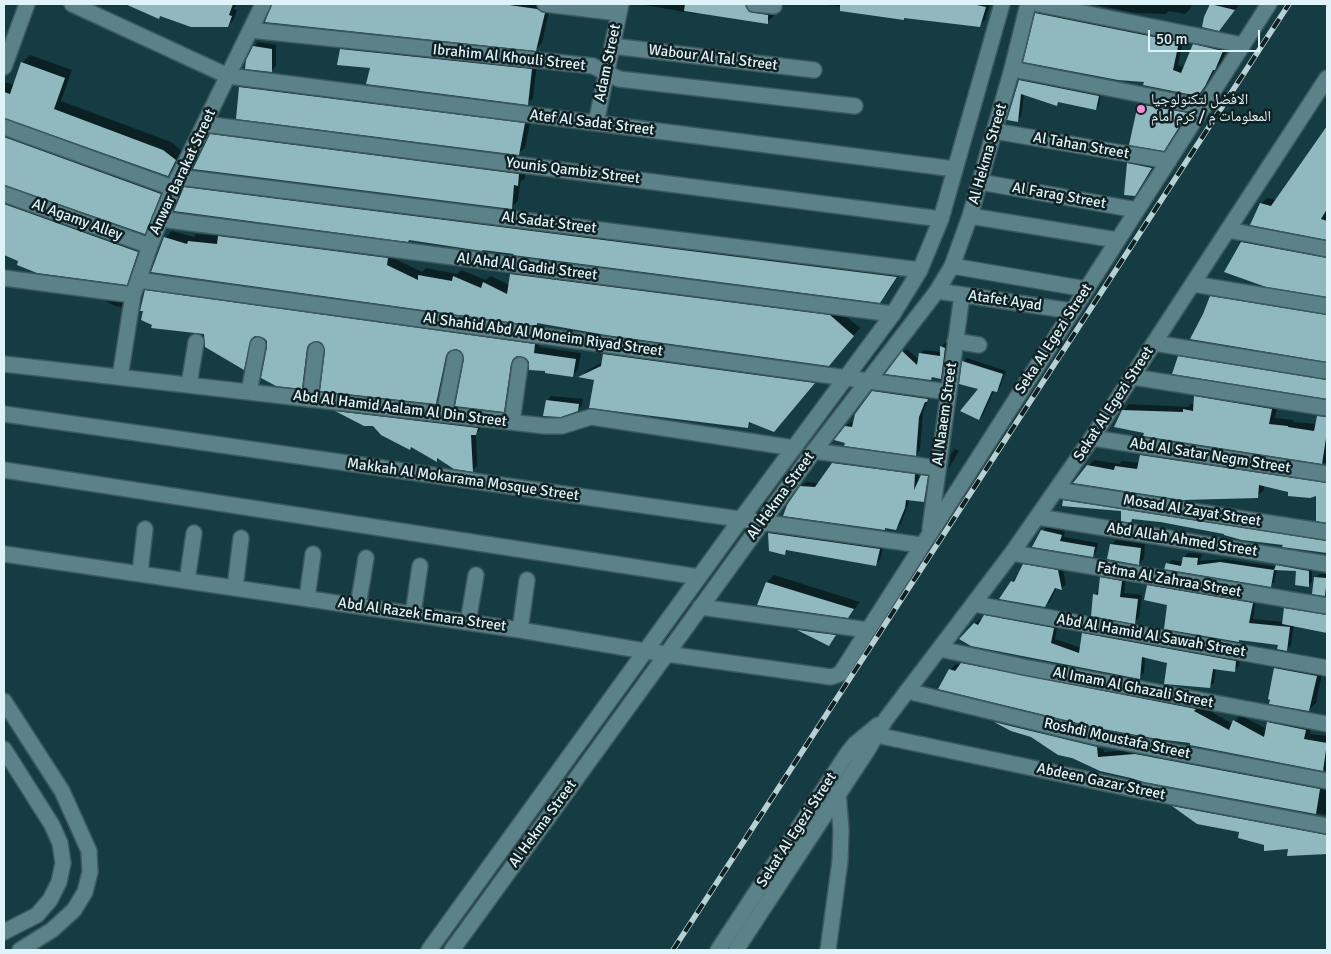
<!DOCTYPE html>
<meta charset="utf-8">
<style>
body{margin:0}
#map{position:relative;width:1331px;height:954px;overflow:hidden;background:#153c42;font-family:Signika,sans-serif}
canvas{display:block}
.frame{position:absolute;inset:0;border:5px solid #dff4f8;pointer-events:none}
.scale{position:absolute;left:1148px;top:30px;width:112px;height:22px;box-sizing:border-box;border:2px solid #dff4f8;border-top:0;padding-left:6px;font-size:15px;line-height:18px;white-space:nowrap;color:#dff4f8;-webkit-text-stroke:4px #102023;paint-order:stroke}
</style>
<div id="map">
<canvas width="1331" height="954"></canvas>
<div class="frame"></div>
<div class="scale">50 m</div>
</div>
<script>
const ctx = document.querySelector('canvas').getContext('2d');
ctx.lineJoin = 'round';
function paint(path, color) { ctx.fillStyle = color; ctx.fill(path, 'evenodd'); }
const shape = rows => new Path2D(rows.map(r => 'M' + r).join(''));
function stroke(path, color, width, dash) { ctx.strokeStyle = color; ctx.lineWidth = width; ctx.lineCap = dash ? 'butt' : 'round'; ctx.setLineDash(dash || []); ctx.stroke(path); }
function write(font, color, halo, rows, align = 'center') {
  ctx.font = font + ' Signika,"Noto Naskh Arabic",sans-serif'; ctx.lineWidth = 5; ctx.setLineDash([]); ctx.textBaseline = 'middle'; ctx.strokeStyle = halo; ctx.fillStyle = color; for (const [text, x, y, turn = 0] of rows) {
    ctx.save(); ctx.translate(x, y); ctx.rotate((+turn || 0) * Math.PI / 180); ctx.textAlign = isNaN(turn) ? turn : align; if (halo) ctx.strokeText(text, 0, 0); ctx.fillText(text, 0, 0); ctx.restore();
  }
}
const shadow = shape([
 [139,4,236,4,234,9,237,10,234,19,228,26,137,8],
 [273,4,544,4,550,7,542,43,536,49,266,21],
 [639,4,754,4,774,9,773,17,767,22,698,12,696,14],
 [821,4,990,4,985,20,979,26],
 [1091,4,1192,4,1191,8,1185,14,1169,11,1166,14,1136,13],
 [1211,4,1240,4,1225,22,1206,17],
 [1042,8,1184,36,1178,65,1185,67,1194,45,1200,39,1228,45,1221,63,1216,68,1203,89,1198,95,1145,80,1037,14],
 [258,42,276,45,276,66,271,71,254,47],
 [347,44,537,63,533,98,527,104,372,67,341,50],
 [30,55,72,70,61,101,171,142,183,152,176,167,168,175,7,117,4,117,4,82,14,85,22,63],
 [1023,77,1101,92,1099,105,1096,109,1060,101,1057,104,1024,94,1021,117,1017,120,1020,81],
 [246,81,531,118,525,148,518,154,240,87],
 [1147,97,1194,106,1171,142,1164,149,1130,144,1139,104],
 [4,123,168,186,152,225,144,233,7,184,4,184],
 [218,128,525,168,525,178,520,182,518,201,511,208,211,135],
 [1327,130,1327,211,1326,213,1327,214,1327,238,1252,224,1261,204,1267,198,1276,200],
 [1133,159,1156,163,1139,190,1134,195,1128,164],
 [193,180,903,269,887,294,879,301,515,253,185,188],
 [4,204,41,211,142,247,131,278,126,283,20,260,4,254],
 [226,229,395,251,393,258,422,272,426,268,457,274,461,270,486,280,491,276,509,285,511,274,518,267,837,309,860,328,836,357,539,322,536,324,152,271,165,238,172,231,194,237,196,234,219,236],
 [1249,237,1327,252,1327,295,1266,285,1242,243],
 [152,285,540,339,539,347,581,353,578,369,573,375,530,362,527,357,517,355,509,405,504,411,466,359,463,350,458,348,452,348,442,397,436,403,327,350,323,342,317,339,312,341,307,381,301,387,268,347,268,341,264,336,256,335,249,362,244,368,205,333,146,291],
 [1217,291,1327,309,1327,360,1192,338,1211,297],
 [108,296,126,299,126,302,121,307,115,306,104,300],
 [945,343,948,344,944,374,941,378,933,376,931,379,903,352,907,349,919,360,920,354,924,350,941,352,941,347],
 [612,346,821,375,774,430,752,422,748,426,595,378,581,376,588,370,603,362,604,354],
 [1185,351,1327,374,1327,397,1173,373,1179,357],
 [967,358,1006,371,1000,387,997,391,994,390,983,415,979,419,981,388,961,383,964,361],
 [878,387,931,396,928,400,923,412,920,450,916,454,846,426,851,422,854,423,873,392],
 [1201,391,1278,403,1275,418,1294,420,1293,422,1317,424,1318,416,1324,410,1327,411,1327,463,1145,435,1146,432,1123,411,1129,404,1188,407,1190,404,1195,404,1195,397],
 [551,396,583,399,582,405,578,410,547,401],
 [341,407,482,424,480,429,476,434,477,466,473,470,439,458,437,460,412,446,410,449,374,424,364,425,337,411],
 [955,449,959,451,949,468,951,454],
 [1147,449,1327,477,1327,520,1317,519,1318,495,1264,485,1264,490,1257,496,1088,466,1094,460,1119,464,1122,461,1140,463,1141,455],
 [837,459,919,470,918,485,927,471,932,472,928,496,924,501,910,499,901,524,896,528,886,527,884,529,801,486,806,482,819,483],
 [1068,497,1327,537,1327,552,1225,533,1134,518,1131,521,1122,510,1064,501],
 [1046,527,1065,531,1064,537,1098,543,1096,552,1092,556,1034,546],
 [774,529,884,544,880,560,875,564,789,549,785,553,770,550,769,533],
 [1116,540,1145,544,1144,559,1139,564,1111,545],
 [1188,553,1202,554,1200,561,1225,559,1277,567,1281,562,1312,567,1312,582,1308,586,1298,570,1277,569,1274,582,1270,586,1168,564,1172,560,1183,562,1184,558],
 [1028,560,1062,566,1066,584,1062,588,1057,587,1050,601,1045,606,1012,582],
 [1106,573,1126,577,1124,593,1142,595,1139,618,1134,622,1095,595,1099,590,1101,578],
 [1319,574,1327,574,1327,596,1313,593,1316,578],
 [774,575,860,602,848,617,767,582],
 [1152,581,1256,599,1253,619,1283,622,1285,609,1289,604,1327,611,1327,630,1294,625,1291,645,1287,650,1279,644,1240,639,1238,641,1168,604,1148,586],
 [989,611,1058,624,1055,639,1081,648,1083,634,1087,629,1240,657,1239,666,1234,670,1216,668,1214,683,1209,687,1168,662,1145,657,1144,673,1139,678,961,638,980,619,982,620],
 [800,628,837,633,829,644,799,629],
 [968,658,1199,705,1233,724,1240,715,1267,729,1268,723,1274,717,1311,724,1310,734,1327,736,1327,770,1191,744,1191,742,950,670,956,664,961,665],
 [1282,661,1323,669,1316,703,1309,710,1271,699,1275,668],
 [1001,716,1102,741,1103,747,1038,731,1041,735,1103,749,1103,747,1104,752,1142,749,1327,784,1327,815,1144,781,996,721],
 [1179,801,1327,829,1327,853,1288,855,1290,848,1266,844,1240,831,1198,823,1173,806]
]);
const building = shape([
 [125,4,233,4,229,15,232,16,228,27,191,27,160,16,159,19],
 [272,4,502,4,537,9,545,13,536,51,265,22],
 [685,4,745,4,749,12,768,15,768,24,684,11],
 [840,4,972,4,986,7,980,27,904,18,904,20,840,11],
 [1210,4,1235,10,1219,31,1202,27,1204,17],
 [1035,13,1179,42,1173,70,1181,73,1193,44,1223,51,1215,70,1213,70,1205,86,1198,96,1143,85,1144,82,1118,80,1023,62],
 [253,46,272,49,272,72,245,69,246,60],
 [340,49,532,69,528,105,366,84,370,68,337,65],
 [21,62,65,78,54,109,163,150,176,160,168,176,4,118,4,92,10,94],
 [1019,80,1099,96,1096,110,1058,102,1057,106,1021,94,1018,122,1007,120],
 [239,87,525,123,519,155,236,119],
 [1138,104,1188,113,1164,151,1129,145],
 [1327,126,1327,209,1321,219,1327,221,1327,240,1250,225,1260,203,1271,206],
 [210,134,519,174,518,186,514,185,512,209,193,169],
 [4,137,161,194,145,234,4,185],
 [1127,163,1152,168,1135,196,1124,195],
 [184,187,714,254,897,277,880,303,513,255,514,254,483,250,482,251,409,240,408,242,174,211],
 [4,204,138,252,127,285,37,273,17,265,18,261,4,255],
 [218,236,388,258,387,265,418,280,418,275,452,281,453,276,481,288,483,282,507,294,510,274,830,315,854,336,829,366,606,335,537,323,537,326,151,272,164,237,187,244,188,241,217,244],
 [1241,242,1327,258,1327,297,1266,287,1224,272],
 [145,290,535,344,534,353,576,359,573,377,545,373,545,371,529,370,529,362,526,358,517,356,513,359,511,364,504,412,455,406,464,359,461,351,456,349,448,352,446,356,436,404,320,391,325,351,322,343,317,341,309,344,307,348,302,389,276,386,261,378,267,347,267,341,264,338,255,336,251,339,244,370,205,347,204,334,151,328,152,325,141,320,143,311,140,311],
 [1210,296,1327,315,1327,362,1190,339,1203,314],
 [940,346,945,348,941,379,932,377,931,380,885,374,902,351,917,365,919,353,940,356],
 [603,354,815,383,774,432,749,422,748,428,589,408,594,380,578,377,601,366],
 [1178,356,1327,380,1327,399,1172,374],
 [962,361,1003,374,997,392,992,391,979,420,960,411,978,389,959,384],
 [872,391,928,399,927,402,925,402,919,417,916,456,844,446,845,443,834,440,845,426,852,427,855,414],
 [1194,396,1272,409,1269,424,1288,426,1288,427,1314,431,1317,416,1327,417,1327,432,1322,464,1143,436,1144,433,1114,427,1122,410,1183,412,1183,409,1193,411],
 [546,400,579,404,578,411,561,417,543,416],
 [335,411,478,428,476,435,471,435,473,472,454,469,437,458,437,462,411,447,410,450,381,435,373,426,364,426],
 [1140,455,1327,483,1327,523,1316,521,1316,496,1310,498,1288,496,1288,492,1259,485,1258,498,1183,500,1073,483,1087,465,1114,470,1115,466,1137,469],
 [832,463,915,474,914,490,921,475,928,476,924,502,906,500,905,508,896,530,885,528,885,530,783,516,787,505,800,486,815,487],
 [1063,500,1327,541,1327,553,1282,547,1283,545,1242,540,1224,535,1224,534,1160,522,1132,519,1131,523,1121,521,1121,511,1062,506],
 [1041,530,1062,535,1060,541,1095,547,1093,557,1032,547],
 [768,533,880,549,876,566,786,550,785,555,769,551],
 [1110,544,1141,548,1139,565,1107,559],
 [1183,557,1198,558,1197,565,1220,562,1274,570,1271,587,1164,569,1166,563,1181,566],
 [1023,564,1058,570,1062,590,1055,588,1045,607,999,599,1011,581,1014,582],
 [1276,565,1309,571,1309,587,1295,585,1296,571,1274,570],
 [1100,577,1122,581,1120,597,1138,599,1135,624,1091,616,1093,594,1098,595],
 [1314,577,1327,578,1325,596,1312,594],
 [766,582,854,609,848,618,757,605],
 [1147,585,1253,603,1249,623,1290,627,1287,651,1277,649,1278,645,1239,640,1239,642,1164,629,1167,605,1144,600],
 [1284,608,1327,615,1327,633,1282,624],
 [984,615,1054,628,1051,643,1079,653,1082,633,1236,661,1235,672,1213,669,1210,688,1164,684,1167,663,1142,657,1140,679,971,646,959,639,974,623,978,625],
 [797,630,836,635,829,646],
 [961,663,1196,709,1194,711,1229,730,1233,720,1264,737,1267,722,1306,730,1304,739,1327,743,1323,771,1190,745,1190,743,1158,739,1098,728,938,689,949,669,955,671],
 [1274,668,1317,676,1309,711,1269,704,1270,700,1268,699],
 [994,722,1097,747,1098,757,1135,754,1320,789,1316,814,1144,782,1131,778,1100,771,1072,758,1058,755,1031,737,1011,731],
 [1172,806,1327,835,1327,854,1287,856,1288,849,1264,851,1264,845,1238,838,1239,832,1197,824]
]);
const minor = shape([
 [72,4,228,76,955,169],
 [545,4,619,13],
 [754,4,774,6],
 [1038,4,1243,45],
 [250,30,593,66,619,79,855,106],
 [612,46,814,70],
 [4,67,27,4],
 [1012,69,1204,107],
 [596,123,621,4],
 [204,124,941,219],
 [4,127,173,188],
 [994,131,1169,161],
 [178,177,920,270],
 [980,182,1137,210],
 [4,194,150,246],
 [970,216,1117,240],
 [160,219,893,314],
 [1228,230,1327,249],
 [952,266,1086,289],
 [4,278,133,295],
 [138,280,948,392],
 [1193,284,1327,306],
 [937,291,1072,311],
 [955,341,979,345],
 [1154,343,1327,371],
 [4,364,545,426,562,426,591,417,794,448],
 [120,377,133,295,150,246,173,188,263,4],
 [1133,377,1327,408],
 [189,385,196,342],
 [249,392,258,345],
 [310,399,316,350],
 [4,414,921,545],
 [444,414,455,358],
 [512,422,520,365],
 [1092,438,1327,474],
 [814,451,937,468],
 [4,470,699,577],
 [1057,490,1327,532],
 [1038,517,1327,564],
 [930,529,962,295],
 [1012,553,1327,606],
 [4,554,520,630,645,651,831,677,840,674,1269,4],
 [140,573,145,529],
 [187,581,194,533],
 [235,588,241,538],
 [307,598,313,554],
 [974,604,1327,668],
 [358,606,366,558],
 [700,607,868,630],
 [413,614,420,566],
 [468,622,476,575],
 [520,630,527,580],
 [940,649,1024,667,1327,724],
 [907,691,1096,737,1327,781],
 [4,701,62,791,89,851,90,872,85,892,74,910,52,930,20,950],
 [876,735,1142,791,1327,826],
 [4,749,52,825,60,843,63,863,59,882,50,900,37,915,4,932],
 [828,950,840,861,841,830,838,793]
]);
const tertiary = shape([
 [429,950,741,519,893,314,920,270,941,219,1002,4],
 [452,950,814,451,937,291,952,266,970,216,1012,69,1028,4]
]);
const secondary = shape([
 [718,950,847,754,855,744,878,725],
 [736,950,867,751,886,719,1012,553,1092,438,1327,78]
]);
const rail = shape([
 [673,950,1289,4]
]);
const markers = [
 [1141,109,5,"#f491d4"]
];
const streetNames = [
 ["Ibrahim Al Khouli Street",509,58,6],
 ["Wabour Al Tal Street",713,58,7],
 ["Adam Street",608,63,-78],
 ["Atef Al Sadat Street",592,123,7],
 ["Al Tahan Street",1081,146,10],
 ["Al Hekma Street",988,154,-74],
 ["Younis Qambiz Street",573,171,7],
 ["Anwar Barakat Street",183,172,-65],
 ["Al Farag Street",1059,196,10],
 ["Al Agamy Alley",77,220,20],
 ["Al Sadat Street",549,223,7],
 ["Al Ahd Al Gadid Street",527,267,7],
 ["Atafet Ayad",1005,301,8],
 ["Al Shahid Abd Al Moneim Riyad Street",543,335,8],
 ["Seka Al Egezi Street",1054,339,-57],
 ["Sekat Al Egezi Street",1114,404,-57],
 ["Abd Al Hamid Aalam Al Din Street",400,409,7],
 ["Al Naaem Street",945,414,-82],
 ["Abd Al Satar Negm Street",1210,456,9],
 ["Makkah Al Mokarama Mosque Street",463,480,8],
 ["Al Hekma Street",781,496,-54],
 ["Mosad Al Zayat Street",1192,511,9],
 ["Abd Allah Ahmed Street",1182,540,9],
 ["Fatma Al Zahraa Street",1169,580,10],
 ["Abd Al Razek Emara Street",422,615,8],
 ["Abd Al Hamid Al Sawah Street",1151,636,10],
 ["Al Imam Al Ghazali Street",1133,688,11],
 ["Roshdi Moustafa Street",1117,739,12],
 ["Abdeen Gazar Street",1101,782,12],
 ["Al Hekma Street",543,824,-54],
 ["Sekat Al Egezi Street",797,830,-57]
];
const poiNames = [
 ["الافضل لتكنولوجيا",1151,100],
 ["المعلومات م / كرم امام",1151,117]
];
paint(shadow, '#0007');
paint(building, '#90b9bf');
stroke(minor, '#3d595d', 18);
stroke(tertiary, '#3d595d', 18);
stroke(secondary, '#3d595d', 18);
stroke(minor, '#5b8288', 15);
stroke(tertiary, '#5b8288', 15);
stroke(secondary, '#5b8288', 15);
stroke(rail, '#b7d0d4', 5.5);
stroke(rail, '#102023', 4, [11]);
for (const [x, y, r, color] of markers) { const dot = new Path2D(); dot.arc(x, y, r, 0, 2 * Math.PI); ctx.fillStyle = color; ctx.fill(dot); stroke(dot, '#102023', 2); }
write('15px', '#dff4f8', '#102023', streetNames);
write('15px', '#dff4f8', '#102023', poiNames, 'left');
</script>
